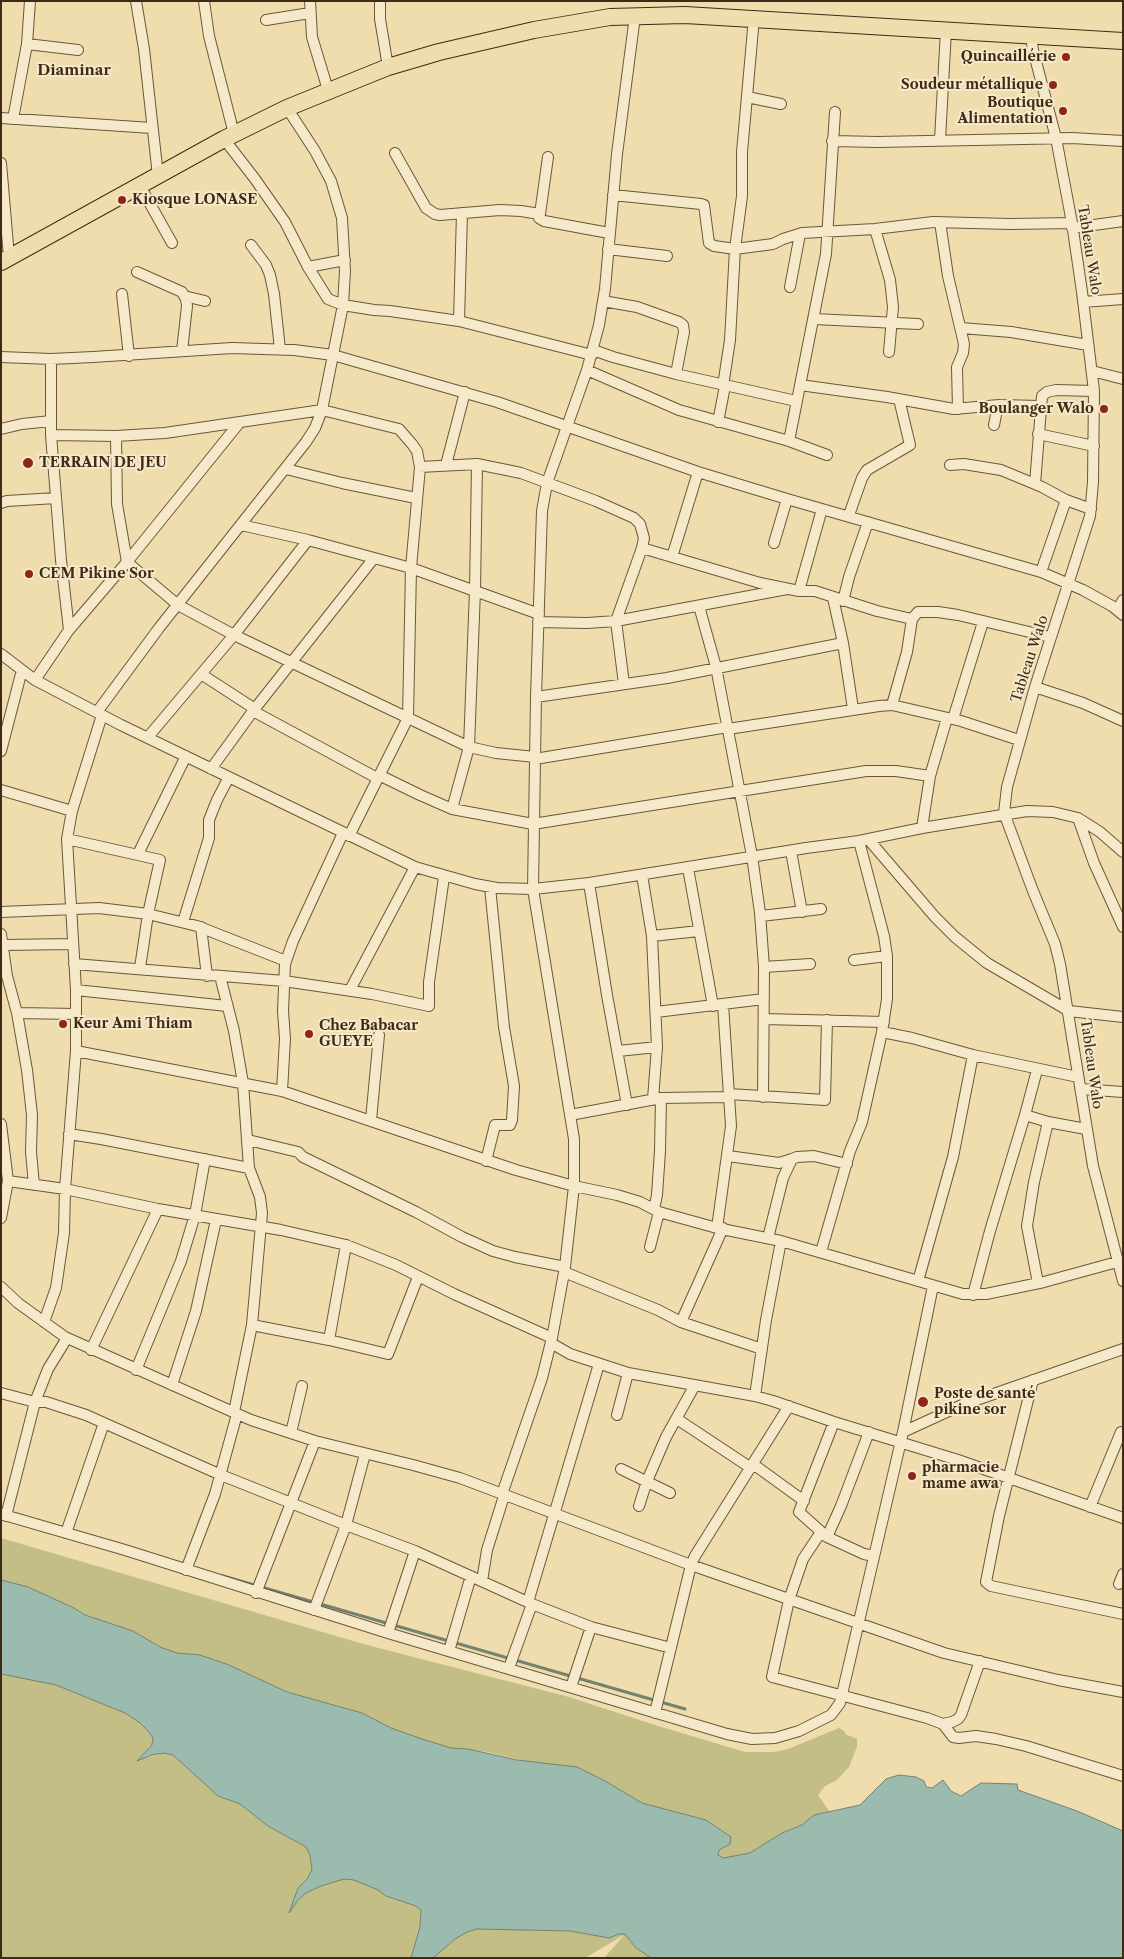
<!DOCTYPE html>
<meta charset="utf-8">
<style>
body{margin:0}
#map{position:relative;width:1124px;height:1959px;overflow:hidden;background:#f0ddae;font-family:"Libre Caslon Text",serif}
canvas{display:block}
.frame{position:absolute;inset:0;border:2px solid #3e2a16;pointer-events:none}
</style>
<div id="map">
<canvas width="1124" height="1959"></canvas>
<div class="frame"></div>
</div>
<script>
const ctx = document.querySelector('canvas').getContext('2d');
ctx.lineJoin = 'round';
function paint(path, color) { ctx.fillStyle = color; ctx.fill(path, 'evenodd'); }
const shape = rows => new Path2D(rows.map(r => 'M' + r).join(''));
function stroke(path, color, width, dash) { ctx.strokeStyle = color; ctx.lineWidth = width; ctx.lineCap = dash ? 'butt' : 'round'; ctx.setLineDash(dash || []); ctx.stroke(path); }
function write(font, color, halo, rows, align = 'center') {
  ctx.font = font + ' "Libre Caslon Text",serif'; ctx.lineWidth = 4; ctx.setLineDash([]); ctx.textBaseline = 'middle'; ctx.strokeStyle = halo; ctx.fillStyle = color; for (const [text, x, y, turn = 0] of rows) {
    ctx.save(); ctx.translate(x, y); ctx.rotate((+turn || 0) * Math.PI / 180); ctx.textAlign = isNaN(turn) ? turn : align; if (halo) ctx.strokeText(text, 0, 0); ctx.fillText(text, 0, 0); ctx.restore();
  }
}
const green = shape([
 [1,1538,367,1645,569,1697,658,1726,745,1752,774,1752,788,1749,839,1728,843,1730,847,1735,857,1739,857,1747,849,1767,837,1780,825,1786,818,1795,830,1812,814,1815,802,1825,782,1833,750,1853,723,1858,718,1855,719,1849,730,1844,727,1834,706,1820,642,1803,605,1781,488,1752,451,1748,422,1739,391,1728,362,1713,287,1692,229,1665,200,1655,177,1653,160,1647,133,1631,85,1615,74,1608,28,1587,1,1580],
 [1,1674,56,1685,125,1713,140,1723,150,1732,153,1738,152,1745,138,1760,164,1753,173,1755,218,1796,240,1804,268,1826,306,1847,310,1855,312,1870,307,1879,298,1888,291,1910,298,1900,306,1893,321,1886,344,1879,354,1880,378,1890,386,1896,416,1906,421,1910,420,1927,411,1958,1,1958],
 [477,1929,570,1931,609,1938,619,1934,625,1934,635,1947,651,1958,604,1958,624,1935,585,1958,433,1958,455,1939,467,1932]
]);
const water = shape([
 [1,1580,28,1587,74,1608,85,1615,133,1631,160,1647,177,1653,200,1655,229,1665,287,1692,362,1713,391,1728,422,1739,451,1748,468,1749,517,1760,577,1767,605,1781,642,1803,706,1820,731,1837,730,1844,719,1850,718,1855,723,1858,750,1853,782,1833,802,1825,814,1815,860,1805,886,1779,899,1775,916,1777,924,1781,926,1787,932,1788,943,1780,951,1791,961,1796,981,1783,1017,1784,1018,1790,1077,1811,1123,1831,1123,1958,651,1958,635,1947,625,1934,619,1934,609,1938,570,1931,477,1929,467,1932,455,1939,433,1958,411,1958,420,1927,421,1910,416,1906,386,1896,378,1890,354,1880,344,1879,321,1886,306,1893,298,1900,289,1913,298,1888,307,1879,312,1870,310,1855,306,1847,268,1826,240,1804,218,1796,173,1755,164,1753,152,1755,137,1761,152,1745,153,1738,149,1732,140,1723,125,1713,56,1685,1,1674,1,1580]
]);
const stream = shape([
 [223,1576,685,1709]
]);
const minor = shape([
 [136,1,144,49,158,176],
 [204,1,209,36,234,134],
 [310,1,312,37,328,90],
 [380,1,380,19,388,67],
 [266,20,310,13],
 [1031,36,1033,50,1056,138,1072,223,1082,292,1094,391,1093,482,1090,516,1035,687,1007,787,1004,813,1033,891,1055,944,1060,964,1093,1166,1123,1281],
 [27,44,78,50],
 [747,97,781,104],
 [1,118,152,128],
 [13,119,27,44,30,1],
 [224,139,255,179,285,222,308,267,328,299,343,305,374,310,390,311,459,321,592,355],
 [940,140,946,30],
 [832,141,878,142,1072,138,1123,141],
 [395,153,426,208,435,214,440,215,500,210,521,211,540,214,539,218,544,221,609,233],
 [1,163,9,257],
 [140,186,172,243],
 [613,195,701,204,704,205,709,243,714,246,735,249,773,244,783,239,802,233,875,229,933,222,1011,224,1072,223],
 [540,214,548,157],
 [940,222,948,276,964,344,963,353,957,367,958,409],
 [1072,228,1123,221],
 [875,229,890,280,893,307,889,352],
 [251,245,266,265,270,275,274,294,280,349],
 [608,249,667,256],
 [308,267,345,260],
 [137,272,182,292,186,299,187,306,182,351],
 [790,287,800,234],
 [122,294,129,356],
 [184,296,205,301],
 [603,301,637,307,679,322,683,325,684,332,676,374],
 [1083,302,1123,299],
 [814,319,918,324],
 [459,321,462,213],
 [961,328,1011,332,1088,345],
 [593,350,613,357,676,374,796,401],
 [1,357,51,359,93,357,232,348,294,350,333,355,497,402,698,472,787,499,1041,572,1083,590,1112,606,1123,615],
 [51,359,51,435,61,560,69,630],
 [587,370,679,410,789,441,827,455],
 [1092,371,1123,379],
 [800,385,887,397,954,409,999,405,1040,406],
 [723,386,730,340,735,249,742,196,742,152,754,18],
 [718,422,725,386],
 [994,425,998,405],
 [1,429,22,424,51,421],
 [1038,434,1094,446],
 [51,435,116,436,165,433,322,410,399,429,412,444,417,451,420,467,411,568,408,718,349,836],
 [116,436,117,504,127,562,178,605,234,635,469,747,496,753,535,757],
 [789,441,826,254,835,112],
 [446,465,465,392],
 [950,465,964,464,1001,470,1042,487,1066,500,1091,509],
 [420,467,477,464,521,473,596,501,634,518,640,524,644,538,642,548,616,621,624,684],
 [286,469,342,483,416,498],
 [1035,484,1042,396,1047,392,1056,390,1094,391],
 [1,503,7,501,56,498],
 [849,515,862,478,867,470,910,445,899,399],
 [241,525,308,540,411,568,539,614],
 [774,543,787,499],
 [642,548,760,583,799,591,822,509],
 [672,557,698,472],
 [1041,572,1066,500],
 [799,591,815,591,877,611,912,619],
 [843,601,849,577,868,522],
 [699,606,716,667,752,856,760,913,764,967,763,1097],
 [1117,610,1123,600],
 [538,622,587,623,616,621,787,589],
 [843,643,853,709],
 [1,654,35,680,121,725,415,867,475,884,497,888,533,889,589,883,806,848,859,841,922,828,1027,811,1053,812,1078,818,1100,832,1123,852],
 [201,674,255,709],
 [35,680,69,630,127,562,240,422],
 [1035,687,1083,703,1123,721],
 [536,697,667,678,843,643,833,598],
 [892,705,961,721,1019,740],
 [253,711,377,778],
 [97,712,159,628,306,442,315,428,322,410,343,305,345,271,342,218,331,181,315,151,287,108],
 [953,719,983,622],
 [728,729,879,706,892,705,907,652,912,619,918,612,938,612,958,615,1050,637],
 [148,737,234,635,308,540],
 [1,751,22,670],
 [535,759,728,727],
 [211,769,253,711,374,558],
 [379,775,420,795,452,809,533,824,866,771,896,771,930,776],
 [1,790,72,811],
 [452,809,469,747,475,590,477,464],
 [1078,818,1094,863,1123,927],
 [922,828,930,776,947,718],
 [67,839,160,860,148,914,140,968],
 [868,839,935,917,955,937,987,963,1069,1011,1123,1017],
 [791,851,802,912],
 [138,854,186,756],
 [688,868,713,1006],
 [589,883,607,995,627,1105],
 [1,912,99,908,148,914,197,926,286,961],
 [761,916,821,909],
 [183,922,209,838,209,820,217,800,229,777],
 [201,927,207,976],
 [1,934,7,976,17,1013,27,1070,32,1115,31,1152,34,1185],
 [652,936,699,931],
 [3,945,73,944],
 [854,960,887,956],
 [74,964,284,981,372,994,429,1006,429,982,444,877],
 [764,967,810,964],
 [220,976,234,1031,243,1083,249,1168,260,1197,262,1213,252,1325,234,1412],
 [76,990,227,1006],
 [350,990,415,867],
 [656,1012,764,999],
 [17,1013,76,1014],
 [764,1019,884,1022],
 [882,1032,912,1038,973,1055,1078,1077],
 [76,1051,282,1091,516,1170,574,1186,617,1195,640,1202,659,1212,717,1228,781,1241,963,1294,986,1294,1044,1282,1117,1262],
 [618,1051,657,1047,652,936,642,875],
 [1081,1089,1123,1092],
 [282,1091,285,1039,283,1011,285,964,293,941,343,833],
 [729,1094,825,1100,827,1020],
 [653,1099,657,1047],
 [570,1115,661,1098,729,1097],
 [1025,1115,1048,1122,1086,1129],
 [371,1120,379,1035],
 [1,1124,8,1181,1,1218],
 [69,1134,101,1139,249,1168],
 [248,1140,298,1152,303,1157,416,1212,462,1237,493,1251,515,1257,565,1267],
 [728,1156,779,1163,792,1159,783,1178,768,1238],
 [792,1159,797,1157,814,1156,847,1164],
 [486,1161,495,1125,510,1125,512,1120,514,1086,504,1027,490,887],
 [8,1181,65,1189,158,1209,281,1230,346,1245,396,1265,454,1294,552,1338],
 [654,1209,657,1195,660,1151,661,1098],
 [717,1228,731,1126,723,1004],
 [650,1247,659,1212],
 [821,1252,850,1151,862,1122,882,1032,887,999,887,956,884,936,859,841],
 [564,1272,658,1310,681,1322,762,1349],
 [918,1281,953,1157,973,1055],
 [1038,1283,1027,1226,1034,1182,1048,1122],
 [1,1287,18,1303,65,1337,251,1420,315,1441,413,1465,460,1478,691,1565,944,1653,1058,1680,1123,1692],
 [973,1295,990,1231,1025,1115,1037,1070],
 [44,1322,56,1288,64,1233,65,1189,76,1051,76,990,67,839,72,811,102,715],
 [681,1322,723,1228],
 [252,1325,329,1340,388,1354,418,1277],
 [329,1340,346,1245],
 [551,1343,570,1354,628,1373,755,1396,773,1401,834,1422,958,1460,1123,1518],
 [91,1350,158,1209],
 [136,1370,181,1261,195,1215,205,1159],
 [1033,1380,999,1516,986,1582,991,1586,1123,1614],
 [172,1385,196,1311,216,1220],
 [1,1393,35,1402,46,1402,86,1415,221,1475,346,1525,415,1551,532,1604,591,1627,671,1648],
 [755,1396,766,1320,781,1241],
 [617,1415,628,1373],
 [677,1419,751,1468],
 [834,1422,799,1512,827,1537,864,1554,874,1556],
 [903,1432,962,1405,1123,1349],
 [291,1433,302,1386],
 [753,1464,804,1501],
 [621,1469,670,1493],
 [502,1494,542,1378,552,1338,565,1267,574,1186,574,1139,533,889,536,697,542,511,547,483,587,370,599,325,605,289,617,154,635,16],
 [639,1506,647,1481,666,1437,695,1385],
 [1090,1507,1121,1432],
 [1,1514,125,1550,388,1633,727,1734,752,1739,775,1738,799,1731,831,1715,840,1703,903,1432,933,1286],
 [6,1516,35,1402,48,1369,67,1338],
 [821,1532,803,1559,789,1600,772,1677,927,1718,943,1724,953,1737,959,1738,976,1736,996,1739,1026,1746,1123,1776],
 [66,1533,104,1423],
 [827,1537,841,1506,869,1432],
 [186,1570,215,1494,237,1414],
 [482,1581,487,1550,504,1496],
 [1119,1584,1123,1574],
 [256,1593,315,1441],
 [528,1602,599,1364],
 [314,1610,346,1525,365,1454],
 [388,1633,415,1551],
 [449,1651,471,1576],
 [509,1668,532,1604],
 [571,1687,591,1627],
 [655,1713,691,1565,695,1556,789,1406],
 [943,1724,952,1722,958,1719,961,1715,980,1661]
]);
const trunk = shape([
 [1,262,224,139,287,108,388,67,439,52,534,30,610,17,685,15,1123,41]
]);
const markers = [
 [1066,57,5,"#8f2418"],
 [1053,85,5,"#8f2418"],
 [1063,111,5,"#8f2418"],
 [122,200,5,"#8f2418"],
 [1104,409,5,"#8f2418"],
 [28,463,6,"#8f2418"],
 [29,574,5,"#8f2418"],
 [63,1024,5,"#8f2418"],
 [309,1034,5,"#8f2418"],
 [923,1402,6,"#8f2418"],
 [912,1476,5,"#8f2418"]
];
const poiNames = [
 ["Quincaillérie",1056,57,"right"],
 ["Soudeur métallique",1043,85,"right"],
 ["Boutique",1053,103,"right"],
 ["Alimentation",1053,119,"right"],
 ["Kiosque LONASE",132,200],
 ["Boulanger Walo",1094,409,"right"],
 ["TERRAIN DE JEU",39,463],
 ["CEM Pikine Sor",39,574],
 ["Keur Ami Thiam",73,1024],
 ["Chez Babacar",319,1026],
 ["GUEYE",319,1042],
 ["Poste de santé",934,1394],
 ["pikine sor",934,1410],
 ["pharmacie",922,1468],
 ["mame awa",922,1484]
];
const streetNames = [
 ["Tableau Walo",1089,250,81],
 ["Tableau Walo",1030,659,-72],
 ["Tableau Walo",1091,1064,82]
];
const neighbourhoodNames = [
 ["Diaminar",74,71]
];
paint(green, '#c2be85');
paint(water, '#9abbae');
stroke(water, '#758171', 1);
stroke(stream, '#758171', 3);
stroke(minor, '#6a573c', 12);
stroke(trunk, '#3e2a16', 18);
stroke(minor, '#f5e9ca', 10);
stroke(trunk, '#f0ddae', 16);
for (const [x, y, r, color] of markers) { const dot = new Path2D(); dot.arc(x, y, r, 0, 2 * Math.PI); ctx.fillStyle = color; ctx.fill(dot); stroke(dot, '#f5e9ca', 2); }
write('bold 14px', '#3e2a16', '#f5e9ca', poiNames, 'left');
write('14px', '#3e2a16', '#f5e9ca', streetNames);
write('bold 15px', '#3e2a16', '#f5e9ca', neighbourhoodNames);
</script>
